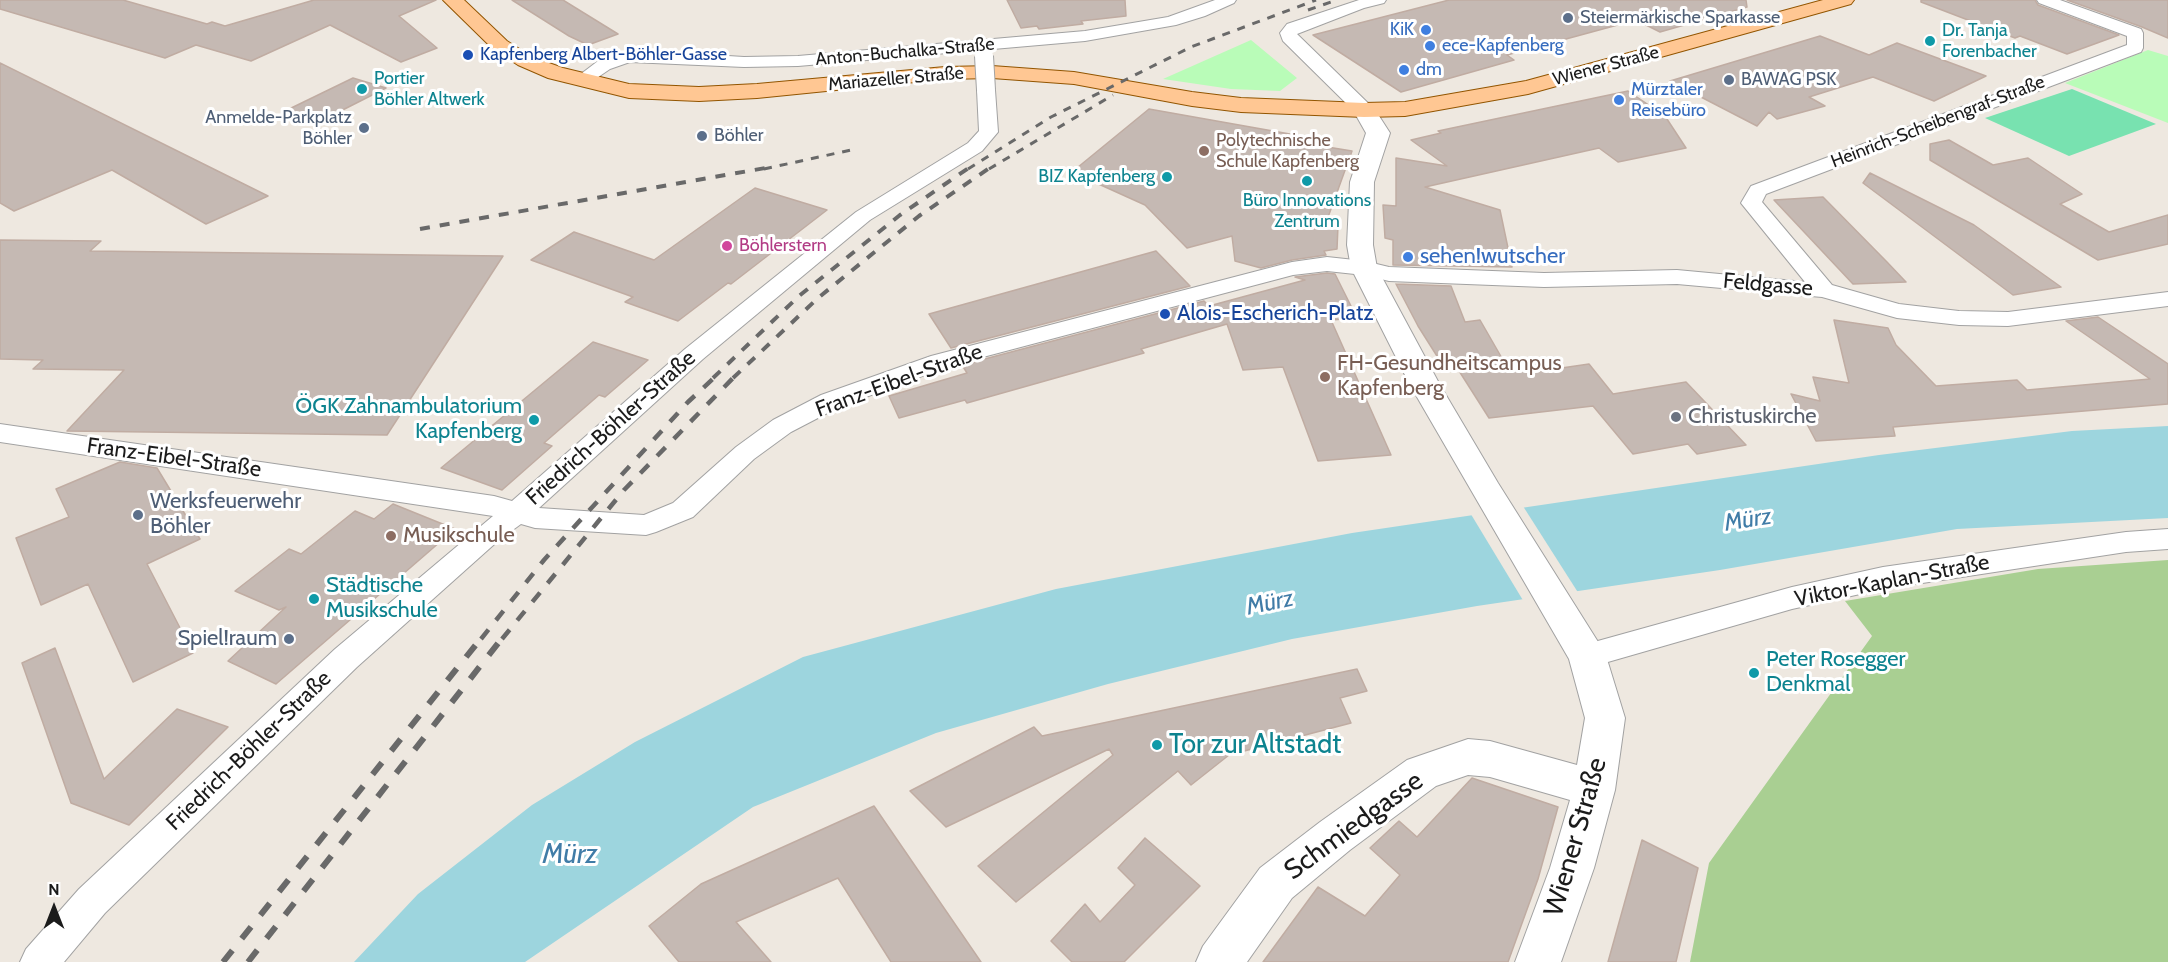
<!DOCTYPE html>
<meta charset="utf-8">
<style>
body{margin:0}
#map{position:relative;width:2168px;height:962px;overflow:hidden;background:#eee8e0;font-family:Cabin,sans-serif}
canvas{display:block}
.north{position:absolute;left:24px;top:878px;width:60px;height:60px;-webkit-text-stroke:4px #fff;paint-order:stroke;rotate:0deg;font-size:16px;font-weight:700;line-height:24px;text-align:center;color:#1b1b1b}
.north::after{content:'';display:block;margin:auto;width:21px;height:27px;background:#1b1b1b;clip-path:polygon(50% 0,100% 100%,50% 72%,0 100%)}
</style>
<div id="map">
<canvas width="2168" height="962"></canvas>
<div class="north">N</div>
</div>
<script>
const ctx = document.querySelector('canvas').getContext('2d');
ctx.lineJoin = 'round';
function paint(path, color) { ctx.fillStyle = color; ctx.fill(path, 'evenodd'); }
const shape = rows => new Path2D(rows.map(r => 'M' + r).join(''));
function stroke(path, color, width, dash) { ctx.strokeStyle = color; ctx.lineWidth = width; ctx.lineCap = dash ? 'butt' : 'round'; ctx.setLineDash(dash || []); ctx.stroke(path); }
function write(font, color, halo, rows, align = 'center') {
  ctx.font = font + ' Cabin,sans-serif'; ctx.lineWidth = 6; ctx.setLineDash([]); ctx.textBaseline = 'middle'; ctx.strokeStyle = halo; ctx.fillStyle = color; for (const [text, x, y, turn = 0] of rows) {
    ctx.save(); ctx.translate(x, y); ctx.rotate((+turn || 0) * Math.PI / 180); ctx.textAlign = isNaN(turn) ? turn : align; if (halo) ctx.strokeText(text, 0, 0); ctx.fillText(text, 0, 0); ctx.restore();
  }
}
const forest = shape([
 [2168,560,2168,962,1690,962,1709,863,1872,636,1845,601,2038,569]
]);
const park = shape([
 [1251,40,1297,78,1280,91,1231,89,1163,79],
 [2148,50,2168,56,2168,123,2065,83]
]);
const pitch = shape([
 [2072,89,2156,124,2069,156,1985,118]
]);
const water = shape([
 [2168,426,2168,518,1957,529,1720,570,1477,606,1292,639,1108,684,936,733,753,807,525,962,354,962,418,894,532,805,635,742,803,657,1056,589,1352,533,1879,455,2072,431]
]);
const pier = shape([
 [1521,503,1579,594,1524,602,1469,511]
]);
const building = shape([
 [0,0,123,0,207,24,212,22,225,26,314,0,436,0,399,16,437,48,401,62,330,25,251,61,196,45,165,58,0,9,0,0],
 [512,0,563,0,618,34,588,45,569,36,512,0],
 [1007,0,1125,0,1126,16,1081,21,1083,24,1039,29,1037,26,1021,28,1007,0],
 [1449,0,1746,0,1747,7,1660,32,1636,20,1507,55,1514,60,1401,92,1313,35,1449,0],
 [1921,0,2035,0,2038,5,2119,35,2067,54,2020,36,2015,38,1921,2,1921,0],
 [2067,0,2168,0,2168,38,2142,27,2067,0],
 [1820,36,1869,55,1897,43,1986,76,1934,101,1873,77,1809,97,1825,106,1777,119,1769,112,1757,126,1670,81,1820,36],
 [0,63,268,196,206,224,112,170,14,211,0,203,0,63],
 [353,78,386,88,317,123,283,112,353,78],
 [1628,91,1665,116,1686,148,1618,162,1599,148,1425,187,1500,210,1512,267,1393,265,1393,240,1385,238,1383,205,1396,206,1396,158,1447,166,1411,140,1441,133,1438,131,1628,91],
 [1149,109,1318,139,1315,145,1352,151,1327,220,1338,226,1337,249,1324,251,1326,255,1292,260,1261,268,1235,261,1232,236,1187,248,1145,205,1072,172,1149,109],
 [1949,140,1993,165,2028,158,2082,194,2060,204,2109,232,2168,215,2168,244,2098,260,1930,160,1930,144,1949,140],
 [1870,173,1974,225,2061,287,2013,295,1863,183,1870,173],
 [755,188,827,210,731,284,728,283,678,321,625,302,633,297,531,260,574,232,654,260,755,188],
 [1823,197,1887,262,1906,282,1853,284,1774,200,1823,197],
 [0,240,101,241,90,251,503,256,387,435,67,431,124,370,33,369,43,360,0,359,0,240],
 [1156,251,1190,286,951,348,929,314,1156,251],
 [1327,273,1335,274,1357,318,1331,320,1391,455,1318,461,1283,367,1243,370,1227,324,1141,349,1144,353,967,403,965,400,899,418,889,396,967,373,962,365,1204,301,1209,306,1305,280,1295,277,1327,273],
 [1396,284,1451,286,1465,322,1480,320,1503,360,1532,358,1541,371,1589,364,1613,394,1686,382,1746,445,1697,454,1688,444,1633,454,1593,406,1489,418,1454,363,1442,364,1418,326,1396,284],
 [2098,317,2168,364,2168,404,1893,427,1895,436,1816,441,1791,394,1820,401,1813,377,1849,383,1834,320,1888,328,1896,345,1936,386,2017,380,2027,390,2150,379,2066,321,2098,317],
 [593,342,648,360,605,397,599,395,544,443,552,446,502,490,441,468,593,342],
 [120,462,157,468,200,539,147,564,193,653,133,682,88,584,41,605,16,538,69,517,56,489,120,462],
 [393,504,455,529,276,684,228,661,286,607,279,610,235,591,289,549,301,554,355,511,374,519,393,504],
 [55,648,104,779,177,709,228,727,129,825,71,803,22,663,55,648],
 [1357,669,1367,691,1340,698,1351,723,1229,755,1191,785,1178,771,1016,902,978,866,1113,755,1109,749,946,827,910,791,1034,727,1042,736,1357,669],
 [1472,778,1558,807,1538,879,1508,962,1263,962,1318,887,1365,916,1400,875,1370,848,1399,821,1417,837,1472,778],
 [874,806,981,962,891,962,838,878,736,922,771,962,679,962,649,926,701,884,874,806],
 [1145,838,1200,886,1124,962,1072,962,1051,941,1085,904,1100,922,1135,885,1118,868,1145,838],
 [1642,840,1698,868,1676,962,1608,962,1642,840]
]);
const minor = shape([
 [1215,0,1236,0,1234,3,1205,16,1176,25,1085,41,798,66,744,67,630,62,610,69,588,84,576,84,573,80,598,61,628,52,648,51,744,57,798,56,1085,31,1168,17,1215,0],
 [1359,0,1386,0,1384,3,1364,8,1297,34,1371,106,1373,110,1371,114,1364,116,1357,114,1283,41,1280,33,1287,24,1359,0],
 [2037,0,2060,0,2141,29,2143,33,2143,48,2141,52,1766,194,1762,202,1832,285,1899,304,1959,311,2008,312,2168,292,2168,306,2008,326,1959,325,1897,318,1822,297,1677,284,1544,287,1389,281,1364,275,1327,271,1293,275,949,366,839,407,791,432,754,459,693,517,656,532,646,535,535,528,521,524,499,540,357,667,105,913,64,962,20,962,26,949,79,889,335,649,493,516,0,442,0,424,494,496,512,501,685,349,856,212,968,143,979,131,977,90,980,86,986,85,992,86,995,90,998,132,982,151,870,220,703,359,539,508,644,515,673,503,736,447,773,420,821,395,931,356,1292,262,1327,257,1364,261,1389,267,1544,273,1677,270,1805,282,1741,203,1751,186,2127,45,2127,36,2039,3,2037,0],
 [2168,529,2168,549,2126,552,1883,589,1792,609,1587,668,1576,665,1571,656,1576,647,1587,644,1792,587,1883,567,2126,532,2168,529]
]);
const tertiary = shape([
 [1364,103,1372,105,1390,133,1374,182,1373,245,1377,268,1440,385,1498,483,1600,645,1606,656,1625,718,1615,790,1594,868,1561,962,1515,962,1550,868,1570,800,1490,777,1468,775,1436,786,1350,850,1292,898,1247,962,1196,962,1203,946,1260,868,1320,822,1407,760,1468,739,1490,741,1577,765,1585,718,1569,659,1410,385,1351,268,1347,245,1350,182,1366,133,1353,110,1356,105,1364,103]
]);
const primary = shape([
 [443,0,464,0,507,41,532,57,563,68,629,84,699,87,757,84,945,67,992,66,1074,72,1192,92,1241,98,1364,103,1405,102,1526,81,1823,0,1854,0,1851,4,1528,94,1405,116,1364,117,1241,112,1192,106,1074,84,992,78,945,79,757,98,699,101,629,98,548,78,518,65,493,49,443,0]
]);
const railFar3 = shape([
 [1308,10,1337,0],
 [764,169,851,150],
 [968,169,1051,117,1191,47,1316,0],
 [989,169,1113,95]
]);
const railFar2 = shape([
 [420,229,771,167],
 [713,378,799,296,900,215,970,167],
 [733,378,818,298,919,216,991,167]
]);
const railFar1 = shape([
 [481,639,544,560,688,402,715,377],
 [502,639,624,490,734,377]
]);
const rail = shape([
 [223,962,482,637],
 [248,962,503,637]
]);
const minorBridge = shape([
 [984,56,986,90]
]);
const markers = [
 [1568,18,6,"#5c6f8a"],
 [1426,30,6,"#3f7fe0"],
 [1930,41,6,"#0f9aa8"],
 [1430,46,6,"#3f7fe0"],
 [468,55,6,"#1a4fb4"],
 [1404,70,6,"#3f7fe0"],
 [1729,80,6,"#5c6f8a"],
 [362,89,6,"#0f9aa8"],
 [1619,100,6,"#3f7fe0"],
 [364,128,6,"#5c6f8a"],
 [702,136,6,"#5c6f8a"],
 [1204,151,6,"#8d6e63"],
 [1167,177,6,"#0f9aa8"],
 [1307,181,6,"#0f9aa8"],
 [727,246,6,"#d1479c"],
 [1408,257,6,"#3f7fe0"],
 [1165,314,6,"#1a4fb4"],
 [1325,377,6,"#8d6e63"],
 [1676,417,6,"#6b7280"],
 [534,420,6,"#0f9aa8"],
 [138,515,6,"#5c6f8a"],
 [391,536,6,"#8d6e63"],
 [314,599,6,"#0f9aa8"],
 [289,639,6,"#5c6f8a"],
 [1754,673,6,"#0f9aa8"],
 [1157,745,6,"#0f9aa8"]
];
const farServicenames = [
 ["Steiermärkische Sparkasse",1580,18],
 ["BAWAG PSK",1741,80],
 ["Anmelde-Parkplatz",352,118,"right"],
 ["Böhler",352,139,"right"],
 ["Böhler",714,136]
];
const farShopnames = [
 ["KiK",1414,30,"right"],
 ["ece-Kapfenberg",1442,46],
 ["dm",1416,70],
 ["Mürztaler",1631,90],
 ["Reisebüro",1631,111]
];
const farCulturenames = [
 ["Dr. Tanja",1942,31],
 ["Forenbacher",1942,52],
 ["Portier",374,79],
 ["Böhler Altwerk",374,100],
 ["BIZ Kapfenberg",1155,177,"right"],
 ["Büro Innovations",1307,201,"center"],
 ["Zentrum",1307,222,"center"]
];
const farStreetnames = [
 ["Anton-Buchalka-Straße",905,52,-5],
 ["Wiener Straße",1606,66,-15],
 ["Mariazeller Straße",896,79,-5],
 ["Heinrich-Scheibengraf-Straße",1938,122,-21]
];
const farTransitnames = [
 ["Kapfenberg Albert-Böhler-Gasse",480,55]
];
const farEducationnames = [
 ["Polytechnische",1216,141],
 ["Schule Kapfenberg",1216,162]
];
const farHotelnames = [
 ["Böhlerstern",739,246]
];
const shopNames = [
 ["sehen!wutscher",1420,257]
];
const streetNames = [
 ["Feldgasse",1768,285,5],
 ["Franz-Eibel-Straße",899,381,-20],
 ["Friedrich-Böhler-Straße",611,428,-42],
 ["Franz-Eibel-Straße",174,458,8],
 ["Viktor-Kaplan-Straße",1892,581,-11],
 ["Friedrich-Böhler-Straße",249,751,-44]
];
const transitNames = [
 ["Alois-Escherich-Platz",1177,314]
];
const educationNames = [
 ["FH-Gesundheitscampus",1337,364],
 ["Kapfenberg",1337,389],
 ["Musikschule",403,536]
];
const cultureNames = [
 ["ÖGK Zahnambulatorium",522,407,"right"],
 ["Kapfenberg",522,432,"right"],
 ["Städtische",326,586],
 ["Musikschule",326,611],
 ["Peter Rosegger",1766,660],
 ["Denkmal",1766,685]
];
const worshipNames = [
 ["Christuskirche",1688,417]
];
const serviceNames = [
 ["Werksfeuerwehr",150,502],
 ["Böhler",150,527],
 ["Spiel!raum",277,639,"right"]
];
const waterNames = [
 ["Mürz",1748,520,-9],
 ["Mürz",1270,603,-12]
];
const nearCulturenames = [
 ["Tor zur Altstadt",1169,745]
];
const nearStreetnames = [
 ["Schmiedgasse",1354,826,-36],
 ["Wiener Straße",1576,837,-74]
];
const nearWaternames = [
 ["Mürz",570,855]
];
paint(forest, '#a9cf92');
paint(park, '#b9fcb8');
paint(pitch, '#78e2b0');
paint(water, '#9dd5de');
paint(pier, '#eee8e0');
paint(building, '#c5b9b3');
stroke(building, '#c0aca2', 1.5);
stroke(minor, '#a2a2a2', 2);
stroke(tertiary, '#a2a2a2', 2);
stroke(primary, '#925500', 2);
paint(minor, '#fff');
paint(tertiary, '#fff');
paint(primary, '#ffc793');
stroke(railFar3, '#696969', 3, [8, 8]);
stroke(railFar2, '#696969', 4, [10, 10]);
stroke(railFar1, '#696969', 4.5, [12, 12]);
stroke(rail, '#696969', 6, [15, 15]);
stroke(minorBridge, '#a2a2a2', 20, []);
stroke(minorBridge, '#fff', 18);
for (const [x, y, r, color] of markers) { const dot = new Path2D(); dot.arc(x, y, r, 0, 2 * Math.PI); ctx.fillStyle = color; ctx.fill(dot); stroke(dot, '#fff', 2); }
write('18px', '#4e5e75', '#fff', farServicenames, 'left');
write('18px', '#366cbe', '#fff', farShopnames, 'left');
write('18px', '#0d838f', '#fff', farCulturenames, 'left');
write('18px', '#1b1b1b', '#fff', farStreetnames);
write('18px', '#164399', '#fff', farTransitnames, 'left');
write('18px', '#785e54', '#fff', farEducationnames, 'left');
write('18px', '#b23c85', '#fff', farHotelnames, 'left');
write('22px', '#366cbe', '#fff', shopNames, 'left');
write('22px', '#1b1b1b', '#fff', streetNames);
write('22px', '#164399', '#fff', transitNames, 'left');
write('22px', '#785e54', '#fff', educationNames, 'left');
write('22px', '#0d838f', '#fff', cultureNames, 'left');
write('22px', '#5b616d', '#fff', worshipNames, 'left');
write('22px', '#4e5e75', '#fff', serviceNames, 'left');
write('italic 24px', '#407ca7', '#fff', waterNames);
write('27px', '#0d838f', '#fff', nearCulturenames, 'left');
write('27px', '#1b1b1b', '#fff', nearStreetnames);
write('italic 28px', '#407ca7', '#fff', nearWaternames);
</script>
